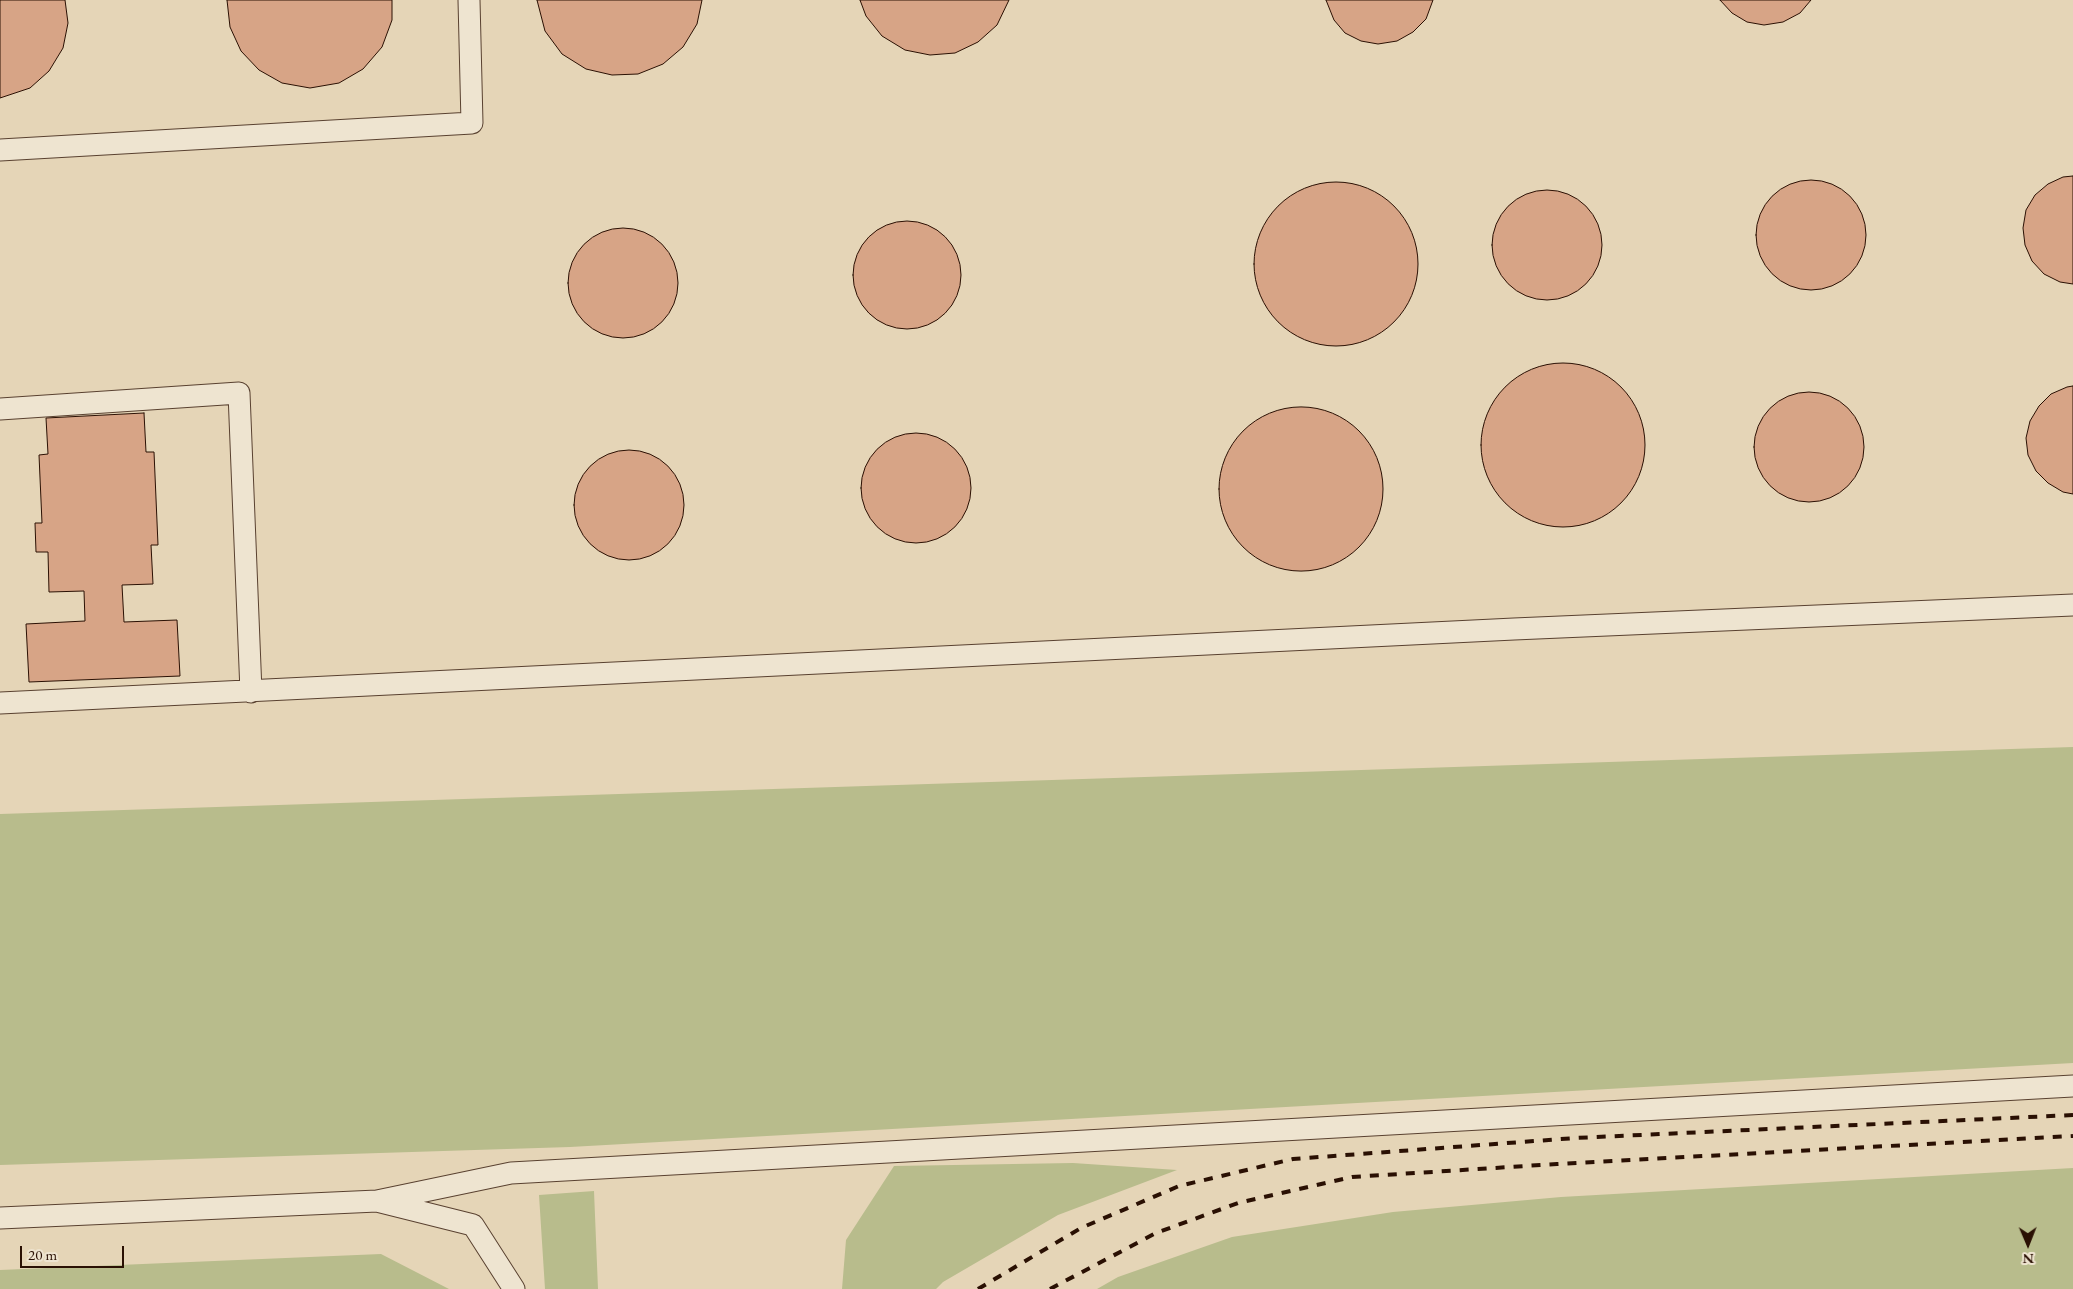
<!DOCTYPE html>
<style>
body{margin:0}
#map{position:relative;width:2073px;height:1289px;overflow:hidden;background:#e5d5b7;font-family:"EB Garamond",serif}
canvas{display:block}
.north{position:absolute;left:2003px;top:1219px;width:50px;height:50px;-webkit-text-stroke:4px #eee4d0;paint-order:stroke;rotate:179deg;font-size:14px;font-weight:700;line-height:20px;text-align:center;color:#2a1003}
.north::after{content:'';display:block;margin:auto;width:18px;height:22px;background:#2a1003;clip-path:polygon(50% 0,100% 100%,50% 72%,0 100%)}
.scale{position:absolute;left:20px;top:1246px;width:104px;height:22px;box-sizing:border-box;border:2px solid #2a1003;border-top:0;padding-left:6px;font-size:15px;line-height:18px;white-space:nowrap;color:#2a1003;-webkit-text-stroke:4px #eee4d0;paint-order:stroke}
</style>
<div id="map">
<canvas width="2073" height="1289"></canvas>
<div class="north">N</div>
<div class="scale">20 m</div>
</div>
<script>
const ctx = document.querySelector('canvas').getContext('2d');
ctx.lineJoin = 'round';
function paint(path, color) { ctx.fillStyle = color; ctx.fill(path, 'evenodd'); }
const shape = rows => new Path2D(rows.map(r => 'M' + r).join(''));
function stroke(path, color, width, dash) { ctx.strokeStyle = color; ctx.lineWidth = width; ctx.lineCap = dash ? 'butt' : 'round'; ctx.setLineDash(dash || []); ctx.stroke(path); }
const green = shape([
 [2073,747,2073,1063,570,1147,0,1165,0,814],
 [1073,1163,1177,1170,1058,1215,943,1282,936,1289,842,1289,846,1240,894,1166],
 [2073,1168,2073,1289,1097,1289,1118,1277,1232,1237,1393,1212,1561,1197],
 [594,1191,598,1289,545,1289,539,1195],
 [381,1254,449,1289,0,1289,0,1270]
]);
const building = shape([
 [0,0,65,0,68,23,63,48,49,71,30,88,0,98,0,0],
 [227,0,392,0,392,20,382,47,363,69,339,83,310,88,282,83,259,70,241,51,230,27,227,0],
 [537,0,702,0,697,24,683,47,663,64,638,74,612,75,586,69,562,54,545,31,537,0],
 [860,0,1009,0,997,25,978,42,955,53,930,55,905,50,882,36,866,16,860,0],
 [1326,0,1433,0,1426,19,1413,32,1397,41,1378,44,1361,41,1345,33,1334,20,1326,0],
 [1720,0,1811,0,1800,13,1783,22,1764,25,1747,22,1732,13,1720,0],
 [2073,176,2073,284,2060,282,2044,274,2032,261,2025,245,2023,228,2026,210,2035,195,2048,184,2063,177,2073,176],
 '1756 235a55 55 0 1 1 110 0a55 55 0 1 1-110 0Z',
 '1254 264a82 82 0 1 1 164 0a82 82 0 1 1-164 0Z',
 '1492 245a55 55 0 1 1 110 0a55 55 0 1 1-110 0Z',
 '853 275a54 54 0 1 1 108 0a54 54 0 1 1-108 0Z',
 '568 283a55 55 0 1 1 110 0a55 55 0 1 1-110 0Z',
 '1481 445a82 82 0 1 1 164 0a82 82 0 1 1-164 0Z',
 [2073,386,2073,494,2063,492,2048,483,2036,471,2028,455,2026,438,2030,421,2039,406,2051,394,2067,387,2073,386],
 '1754 447a55 55 0 1 1 110 0a55 55 0 1 1-110 0Z',
 '1219 489a82 82 0 1 1 164 0a82 82 0 1 1-164 0Z',
 [144,413,146,452,154,452,158,545,151,545,153,584,122,585,124,622,177,620,180,676,29,682,26,624,85,621,84,591,49,592,48,552,36,552,35,523,42,523,39,455,48,454,46,418,144,413],
 '861 488a55 55 0 1 1 110 0a55 55 0 1 1-110 0Z',
 '574 505a55 55 0 1 1 110 0a55 55 0 1 1-110 0Z'
]);
const service = shape([
 [0,150,472,123,469,0],
 [0,409,239,393,251,692],
 [0,703,1514,629,2073,605],
 [377,1201,511,1173,2073,1086],
 [0,1218,377,1201,473,1225,514,1289]
]);
const rail = shape([
 [978,1289,1081,1228,1179,1186,1293,1159,1575,1138,2073,1115],
 [1050,1289,1156,1233,1238,1203,1352,1177,1557,1164,2073,1136]
]);
paint(green, '#b8bc8c');
paint(building, '#d7a486');
stroke(building, '#2a1003', 1);
stroke(service, '#594130', 23);
stroke(service, '#eee4d0', 21);
stroke(rail, '#2a1003', 4, [9, 9]);
</script>
